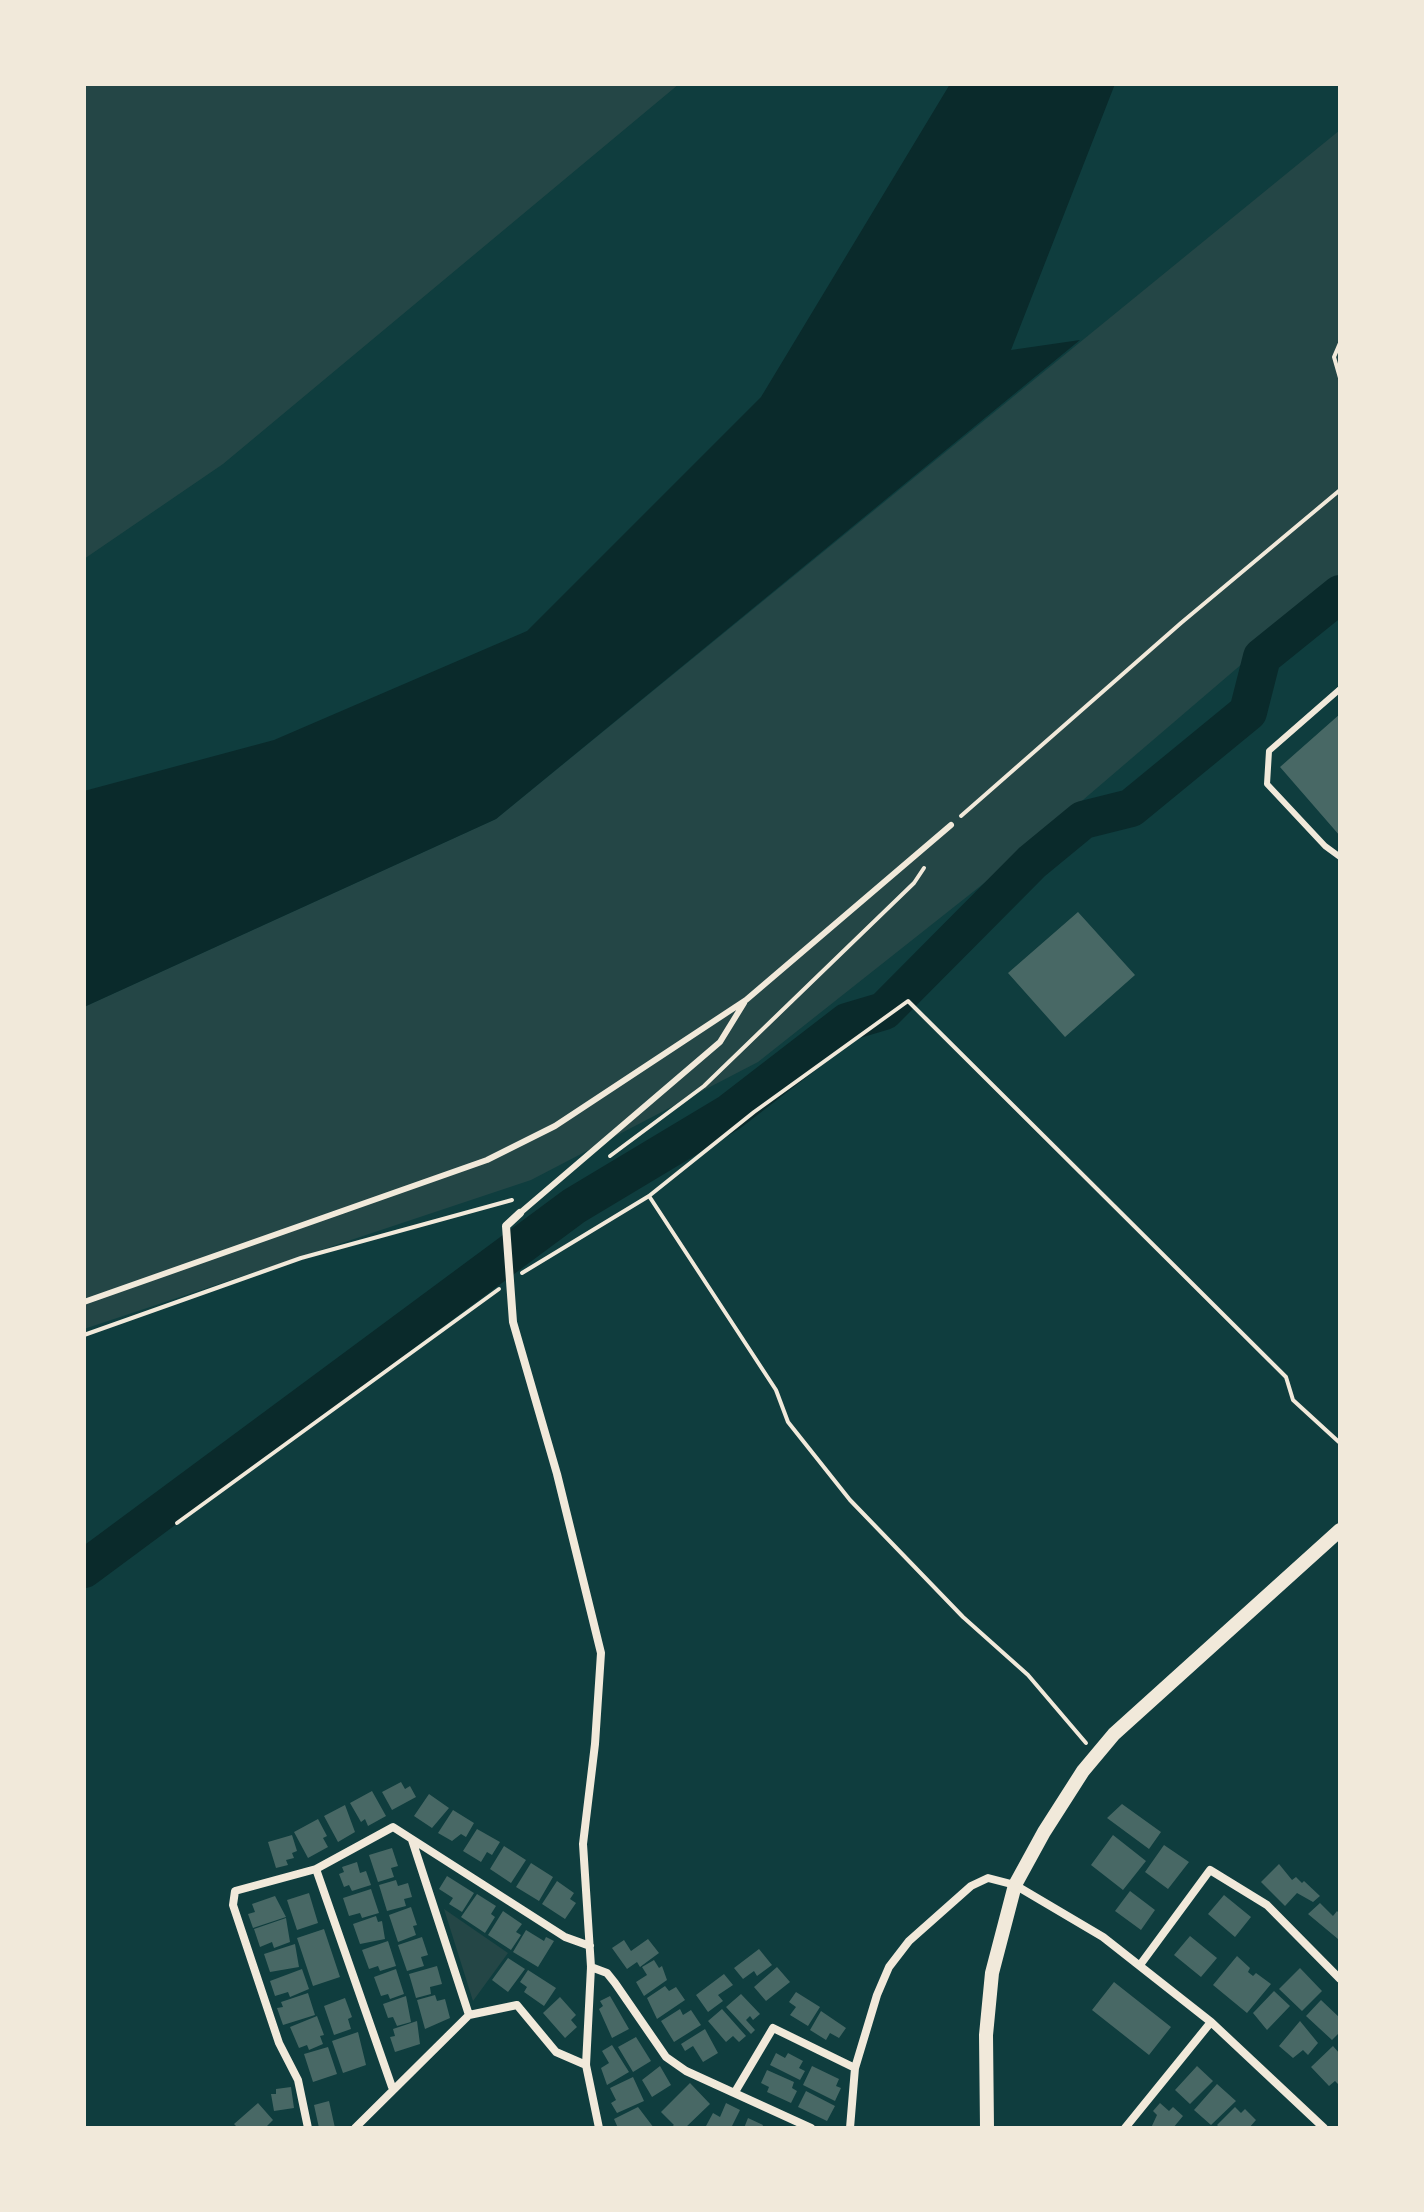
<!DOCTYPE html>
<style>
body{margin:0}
#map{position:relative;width:1424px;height:2212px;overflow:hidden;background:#0f3d3e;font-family:"Archivo Narrow",sans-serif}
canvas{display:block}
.frame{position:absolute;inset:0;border:86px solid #f1e9da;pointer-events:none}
</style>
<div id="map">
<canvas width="1424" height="2212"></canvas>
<div class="frame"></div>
</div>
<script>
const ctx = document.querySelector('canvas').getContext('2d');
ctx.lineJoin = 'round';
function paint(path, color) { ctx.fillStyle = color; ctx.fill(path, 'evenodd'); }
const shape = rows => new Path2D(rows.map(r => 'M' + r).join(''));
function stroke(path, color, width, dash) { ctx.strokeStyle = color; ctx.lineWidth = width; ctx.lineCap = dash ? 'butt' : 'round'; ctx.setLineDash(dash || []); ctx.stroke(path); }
const green = shape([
 [84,84,679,84,223,464,84,559],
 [1340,130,1340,580,1007,865,758,1062,531,1180,84,1329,84,1007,496,819],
 [444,1909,508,1953,473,2001]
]);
const water = shape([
 [950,84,1115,84,1011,350,1080,340,496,819,84,1007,84,791,274,740,527,631,761,397]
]);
const river = shape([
 [84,1569,574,1206,729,1113,847,1022,884,1011,1032,862,1083,820,1131,808,1248,712,1262,657,1340,594]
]);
const building = shape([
 [1340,714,1340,836,1280,767],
 [1078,912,1135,975,1065,1037,1008,973],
 [401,1782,405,1789,410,1786,416,1797,392,1810,382,1792],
 [372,1791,386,1816,368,1826,365,1819,361,1822,350,1803],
 [429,1794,449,1808,432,1828,414,1816],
 [1122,1804,1161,1832,1149,1849,1107,1818],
 [345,1805,355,1832,338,1842,324,1816],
 [453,1810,474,1823,466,1837,461,1834,452,1841,438,1833],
 [318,1819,327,1836,323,1838,328,1847,308,1858,294,1832],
 [477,1829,500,1842,492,1855,487,1852,481,1862,463,1851],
 [292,1835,297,1851,292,1853,294,1858,286,1860,288,1865,276,1868,268,1842],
 [1113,1835,1146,1861,1123,1890,1091,1865],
 [1164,1845,1189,1862,1168,1889,1145,1872],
 [504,1846,526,1860,511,1883,490,1869],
 [392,1848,398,1866,391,1868,394,1877,378,1882,369,1855],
 [357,1862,360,1873,366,1871,371,1885,352,1891,349,1885,344,1887,339,1874,344,1872,342,1867],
 [531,1863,553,1877,539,1901,516,1887],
 [1279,1864,1292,1880,1296,1877,1302,1883,1304,1881,1320,1896,1313,1902,1297,1893,1285,1906,1261,1882],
 [447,1876,474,1893,462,1912,449,1904,453,1898,439,1889],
 [396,1880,398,1886,408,1883,412,1897,404,1899,406,1906,387,1911,379,1885],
 [557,1881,574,1893,570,1899,576,1903,565,1919,542,1904],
 [371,1889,379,1913,362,1918,360,1913,349,1916,343,1898],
 [1130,1891,1155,1910,1141,1930,1115,1911],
 [309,1893,318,1923,297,1930,287,1900],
 [477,1894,496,1906,491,1914,495,1917,485,1933,461,1917],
 [1224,1895,1251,1917,1235,1937,1208,1914],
 [275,1896,286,1917,253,1928,248,1914,255,1912,252,1904],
 [1320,1903,1333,1916,1337,1911,1340,1914,1338,1939,1308,1914],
 [411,1907,417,1925,413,1926,416,1935,398,1942,389,1915],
 [503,1911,522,1924,516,1932,521,1935,511,1950,488,1935],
 [376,1916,378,1922,382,1921,385,1939,360,1944,353,1924],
 [286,1918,290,1942,274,1948,272,1942,260,1947,254,1929],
 [324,1929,340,1977,313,1986,297,1938],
 [526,1930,544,1941,546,1937,554,1941,538,1967,513,1952],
 [1190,1936,1217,1958,1201,1977,1174,1955],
 [422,1937,428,1955,421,1957,424,1966,407,1971,398,1945],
 [648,1939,659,1953,640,1967,637,1962,627,1969,612,1948,624,1940,631,1951],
 [388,1941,396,1966,380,1971,378,1966,369,1969,362,1950],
 [295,1944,299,1967,270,1972,264,1954],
 [759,1949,772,1965,757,1976,754,1971,743,1979,734,1968],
 [1237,1956,1250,1968,1248,1972,1253,1976,1256,1973,1271,1984,1247,2013,1213,1985],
 [508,1958,525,1969,508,1992,492,1980],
 [654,1960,659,1968,662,1966,667,1980,644,1996,636,1982,647,1975,642,1967],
 [437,1966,442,1984,430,1987,431,1994,416,1998,409,1974],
 [777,1967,790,1982,766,2001,754,1987],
 [1300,1968,1322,1991,1302,2011,1279,1989],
 [302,1969,309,1989,290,1997,288,1992,275,1996,270,1981],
 [396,1969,404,1994,390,1999,388,1994,381,1996,374,1977],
 [528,1970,556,1988,544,2006,524,1992,527,1987,520,1982],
 [724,1974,733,1985,718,1995,723,2001,708,2012,696,1995],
 [1114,1982,1171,2027,1149,2055,1092,2010],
 [665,1986,669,1991,676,1987,685,2000,657,2019,647,1998],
 [1274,1991,1290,2006,1267,2030,1253,2013],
 [796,1992,820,2007,808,2026,790,2015,796,2007,789,2002],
 [308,1993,315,2015,283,2025,277,2008,283,2007,281,2002],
 [741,1994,760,2014,753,2020,750,2016,746,2020,755,2030,751,2034,726,2007],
 [435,1995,437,2001,445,1999,450,2018,425,2029,417,2000],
 [406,1996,411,2022,397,2026,393,2017,388,2018,383,2004],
 [610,1996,629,2029,612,2038,599,2009,603,2006,600,2001],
 [560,1997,576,2015,571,2020,577,2027,565,2038,543,2013],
 [345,1998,352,2017,348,2019,351,2029,334,2035,324,2006],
 [1321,2000,1340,2018,1340,2032,1332,2040,1306,2016],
 [680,2009,683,2015,691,2010,701,2025,674,2042,661,2021],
 [722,2009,746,2036,739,2042,733,2036,726,2042,708,2021],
 [821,2011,846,2028,839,2038,830,2033,826,2040,810,2030],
 [317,2016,324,2035,320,2036,323,2044,309,2050,307,2045,299,2048,290,2027],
 [417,2021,420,2044,395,2052,390,2037,395,2036,393,2029],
 [1300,2021,1318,2043,1308,2055,1303,2050,1293,2058,1279,2046],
 [705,2029,718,2053,703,2062,693,2046,685,2051,681,2044],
 [358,2032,366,2065,343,2073,332,2041],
 [636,2037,651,2061,633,2072,618,2047],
 [612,2045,629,2072,607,2085,601,2068,609,2063,602,2051],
 [1333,2046,1340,2054,1340,2086,1335,2081,1329,2086,1311,2067],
 [328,2047,337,2074,313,2082,304,2054],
 [776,2053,785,2058,788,2053,803,2061,799,2068,805,2071,800,2080,770,2065],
 [660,2066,671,2085,652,2097,642,2080],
 [812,2066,839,2079,836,2086,841,2088,835,2101,803,2085],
 [1197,2066,1213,2081,1190,2104,1175,2090],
 [767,2070,794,2082,792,2088,797,2091,791,2103,767,2092,769,2087,761,2083],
 [633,2077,644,2101,617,2113,611,2103,616,2100,610,2088],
 [690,2083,710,2104,685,2128,670,2128,674,2125,661,2112],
 [1217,2084,1236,2101,1211,2125,1194,2110],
 [291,2087,294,2108,274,2111,271,2094,276,2094,276,2089],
 [806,2091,835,2106,827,2121,798,2107],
 [329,2101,335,2128,319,2128,314,2105],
 [258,2103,273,2120,265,2128,238,2128,234,2124],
 [726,2103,740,2110,731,2128,706,2126,713,2113,720,2117],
 [1160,2103,1169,2111,1173,2107,1183,2116,1173,2128,1151,2128,1157,2115,1153,2111],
 [638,2107,654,2128,618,2128,614,2119],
 [1235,2107,1241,2113,1245,2109,1256,2120,1249,2128,1220,2128,1217,2125],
 [748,2118,763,2125,762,2128,744,2128]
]);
const path = shape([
 [1340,343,1334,357,1340,378],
 [961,816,1181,623,1340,490],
 [610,1156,704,1086,914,883,924,868],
 [649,1196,776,1390,788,1422,850,1500,963,1617,1028,1675,1086,1743],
 [522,1273,649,1196,754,1112,908,1001,1286,1377,1293,1400,1340,1443],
 [84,1335,301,1258,512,1200],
 [177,1523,499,1289]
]);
const service = shape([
 [1340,689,1269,751,1267,784,1325,846,1340,857],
 [520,1213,720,1042,744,1003],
 [84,1302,487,1160,555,1126,746,1000,951,825]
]);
const minor = shape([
 [520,1213,506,1226,513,1322,557,1474,601,1653,595,1744,583,1844,591,1967,586,2065,599,2128],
 [412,1840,469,2015,517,2005,556,2052,586,2065],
 [1140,1965,1210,1870,1267,1905,1340,1979],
 [591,1967,607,1973,615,1983,666,2057,686,2071,811,2128],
 [392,2087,316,1869,393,1827,565,1937,590,1946],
 [735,2092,773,2028,855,2068],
 [308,2128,298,2080,279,2043,233,1905,235,1891,316,1869],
 [355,2128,469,2015],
 [850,2128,855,2068,877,1995,889,1967,909,1941,971,1886,988,1878,1015,1885,1103,1937,1211,2022,1324,2128],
 [1125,2128,1211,2022]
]);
const tertiary = shape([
 [987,2128,986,2035,992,1973,1015,1885,1044,1832,1083,1771,1114,1734,1340,1530]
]);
paint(green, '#244646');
paint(water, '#0a2a2b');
stroke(river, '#0a2a2b', 38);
paint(building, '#486865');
stroke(path, '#f1e9da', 4);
stroke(service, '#f1e9da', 6);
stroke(minor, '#f1e9da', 8);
stroke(tertiary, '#f1e9da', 14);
</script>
